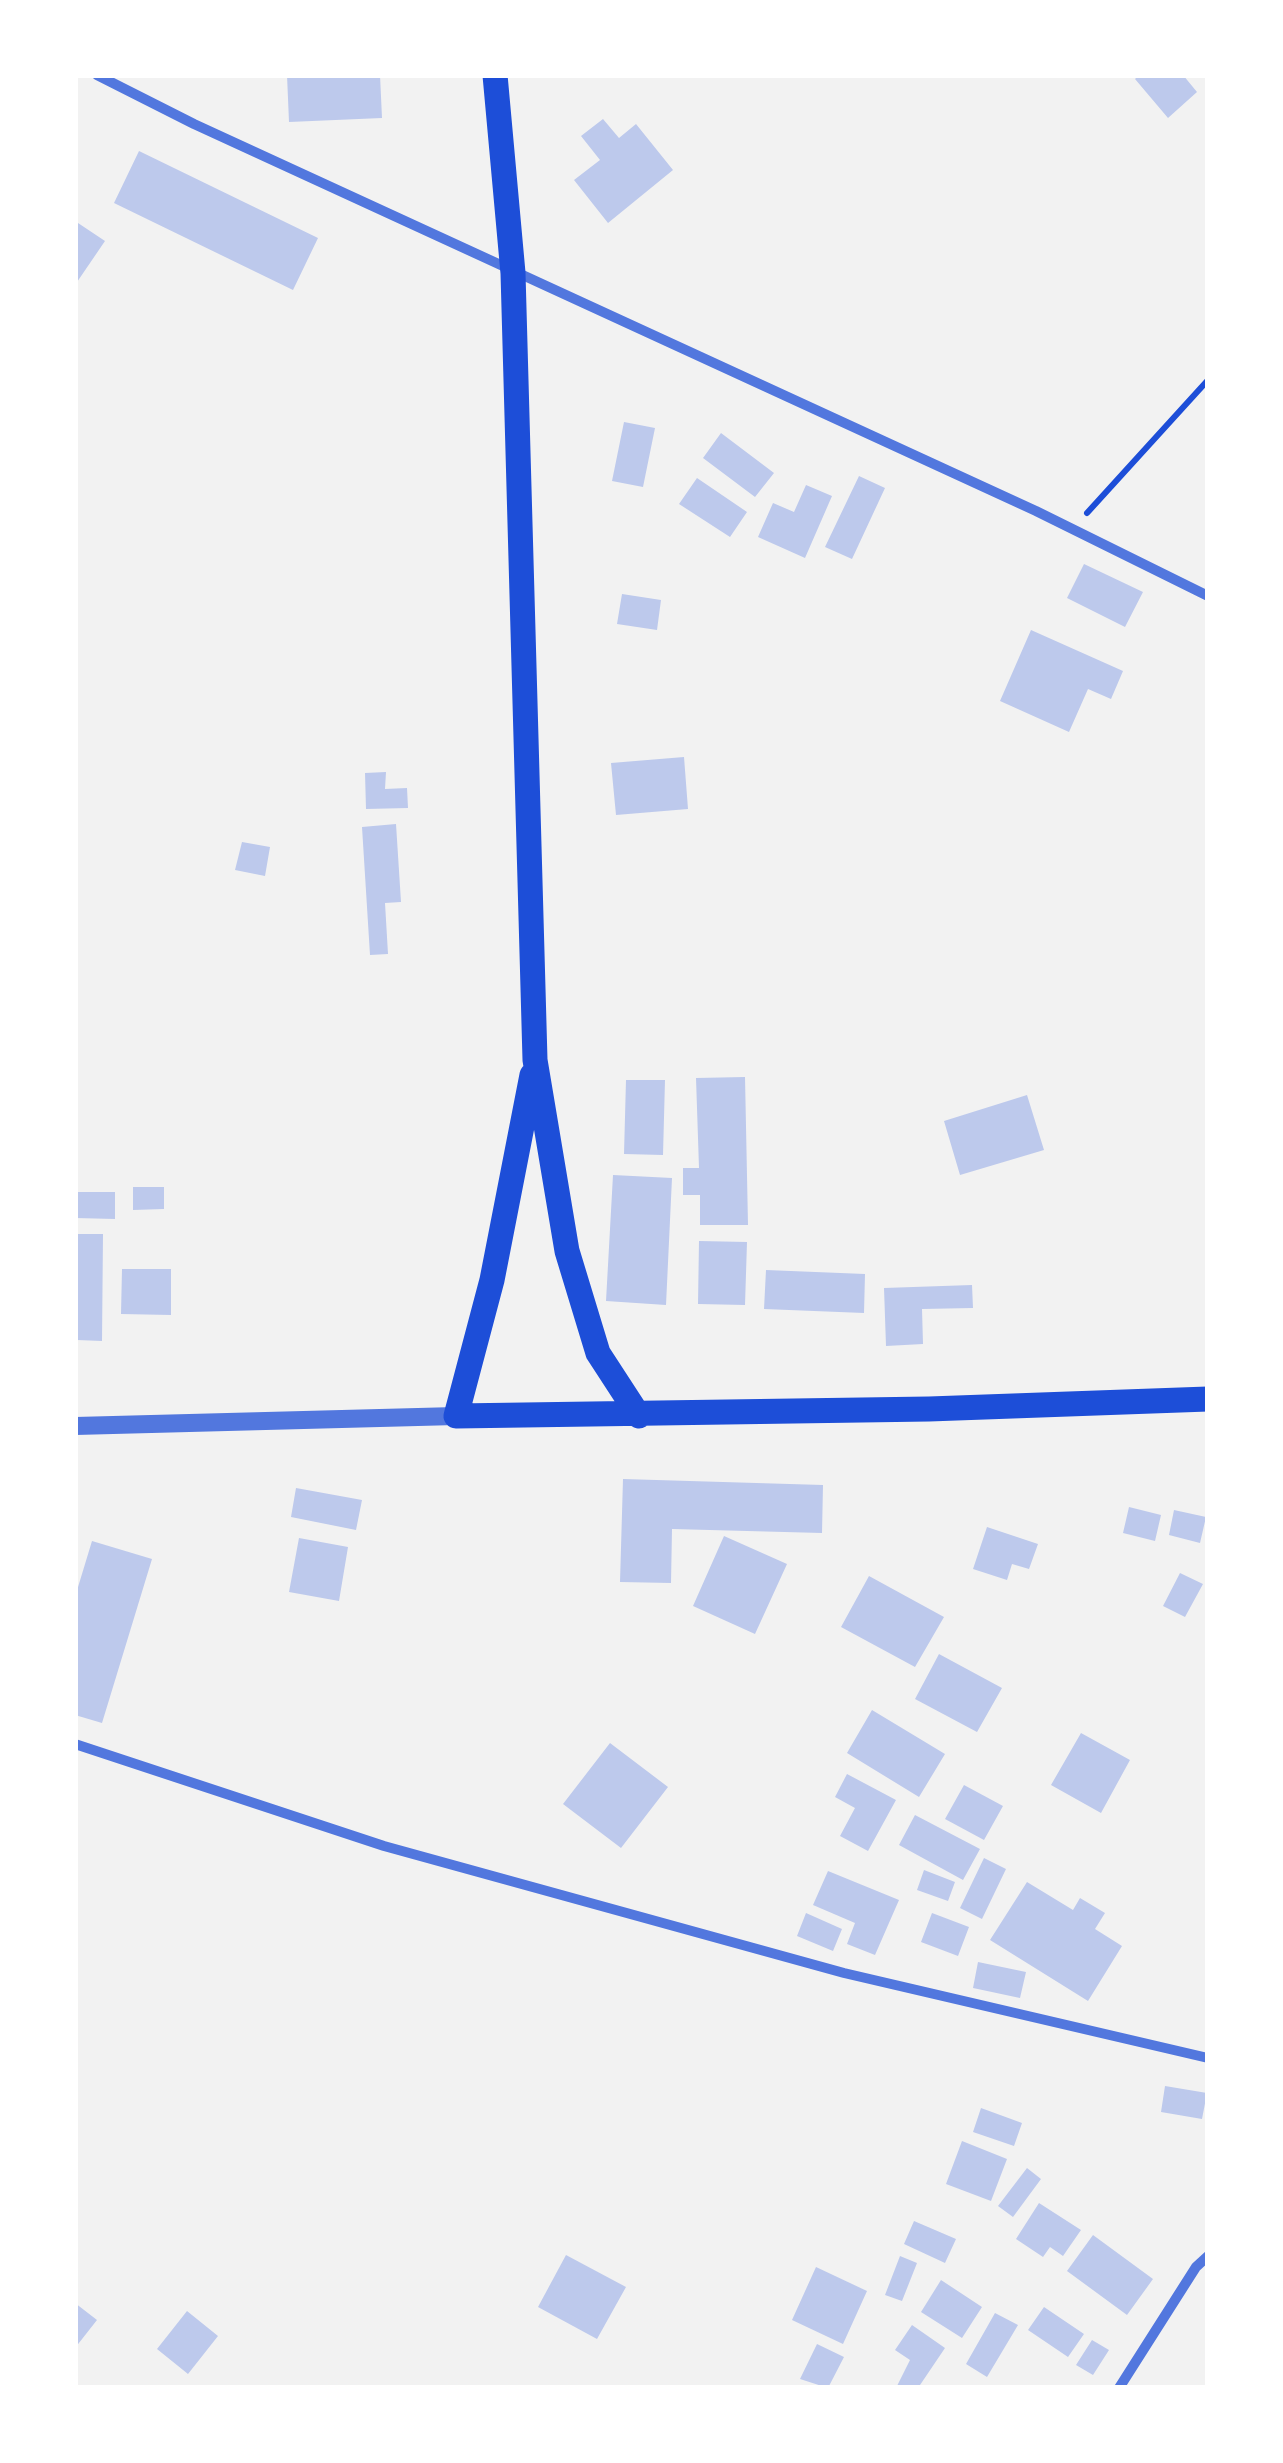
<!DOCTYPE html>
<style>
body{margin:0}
#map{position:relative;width:1283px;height:2463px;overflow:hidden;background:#f2f2f2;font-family:"Nunito Sans",sans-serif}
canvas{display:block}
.frame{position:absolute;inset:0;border:78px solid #fff;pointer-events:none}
</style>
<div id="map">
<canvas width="1283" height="2463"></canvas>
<div class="frame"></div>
</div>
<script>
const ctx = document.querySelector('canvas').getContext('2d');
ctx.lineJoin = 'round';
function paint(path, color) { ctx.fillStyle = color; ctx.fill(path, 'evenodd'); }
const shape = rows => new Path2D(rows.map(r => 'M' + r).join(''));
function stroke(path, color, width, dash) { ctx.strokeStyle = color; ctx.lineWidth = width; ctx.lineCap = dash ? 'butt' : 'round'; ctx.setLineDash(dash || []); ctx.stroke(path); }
const building = shape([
 [287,75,380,75,382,118,289,122],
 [1139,75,1183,75,1197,92,1168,118,1135,79],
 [603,119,619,138,636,124,673,170,608,223,574,180,600,160,581,136],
 [139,151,318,238,293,290,114,203],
 [75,221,105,241,75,285],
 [624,422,655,428,643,487,612,481],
 [721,433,774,473,755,497,703,458],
 [859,476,885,488,852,559,825,547],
 [697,478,747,512,730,537,679,504],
 [806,485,832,496,805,558,758,537,773,503,794,512],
 [1084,564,1143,592,1125,627,1067,598],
 [622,594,661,600,657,630,617,624],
 [1031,630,1123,671,1111,699,1088,689,1069,732,1000,701],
 [684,757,688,809,616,815,611,763],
 [386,772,385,789,407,788,408,808,366,809,365,773],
 [396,824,401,902,385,903,388,954,370,955,362,827],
 [242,842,270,847,265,876,235,870],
 [745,1077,748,1225,700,1225,700,1195,683,1195,683,1168,699,1168,696,1078],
 [626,1080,665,1080,663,1155,624,1154],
 [1027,1095,1044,1150,960,1175,944,1121],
 [613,1175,672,1178,666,1305,606,1301],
 [133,1187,164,1187,164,1209,133,1210],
 [75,1192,115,1192,115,1219,75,1218],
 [75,1234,103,1234,102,1341,77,1340],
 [699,1241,747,1242,745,1305,698,1304],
 [122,1269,171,1269,171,1315,121,1314],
 [766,1270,865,1274,864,1313,764,1309],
 [972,1285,973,1308,922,1309,923,1344,886,1346,884,1288],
 [623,1479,823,1485,822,1533,672,1529,671,1583,620,1582],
 [296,1488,362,1500,356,1530,291,1517],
 [1129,1507,1161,1515,1155,1541,1123,1533],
 [1174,1510,1206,1517,1200,1543,1169,1535],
 [987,1527,1038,1544,1029,1569,1012,1564,1007,1580,973,1569],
 [724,1536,787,1564,755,1634,693,1606],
 [299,1538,348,1547,339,1601,289,1592],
 [92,1541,152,1559,102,1723,75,1715,75,1597],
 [1180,1573,1203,1584,1185,1617,1163,1606],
 [869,1576,944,1617,915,1667,841,1627],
 [939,1654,1002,1688,977,1732,915,1699],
 [872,1710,945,1754,919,1797,847,1753],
 [1081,1733,1130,1760,1101,1813,1051,1785],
 [610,1743,668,1787,621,1848,563,1804],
 [847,1774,896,1800,868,1851,840,1836,855,1808,835,1797],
 [964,1785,1003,1806,984,1840,945,1819],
 [915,1815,980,1849,963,1880,899,1845],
 [984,1858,1006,1869,982,1919,960,1908],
 [924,1870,955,1882,948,1901,917,1890],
 [828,1871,899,1900,875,1955,847,1944,855,1923,813,1905],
 [1027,1882,1073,1910,1080,1898,1105,1913,1095,1929,1122,1946,1088,2001,990,1940],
 [806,1913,842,1929,833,1951,797,1936],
 [932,1913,969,1927,958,1956,921,1942],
 [978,1962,1026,1972,1020,1998,973,1988],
 [1165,2086,1207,2093,1202,2119,1161,2112],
 [981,2108,1022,2123,1014,2146,973,2132],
 [962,2141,1007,2159,991,2201,946,2184],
 [1027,2168,1041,2179,1013,2217,998,2206],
 [1039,2203,1081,2230,1063,2256,1050,2247,1043,2257,1016,2239],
 [914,2221,956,2239,945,2263,904,2244],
 [1093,2235,1153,2279,1127,2315,1067,2271],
 [566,2255,626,2287,597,2339,538,2307],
 [900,2256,917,2263,902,2301,885,2295],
 [816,2267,867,2291,843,2344,792,2320],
 [941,2280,982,2307,962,2338,921,2312],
 [75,2303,97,2320,75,2348],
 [1044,2307,1084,2334,1068,2357,1028,2330],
 [187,2311,218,2336,188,2374,157,2349],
 [995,2313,1018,2325,987,2377,966,2364],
 [912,2325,945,2348,918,2388,896,2388,910,2360,895,2350],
 [1092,2340,1109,2350,1093,2375,1076,2365],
 [817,2344,844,2357,828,2388,800,2379]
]);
const path = shape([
 [1087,513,1208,380]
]);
const minor = shape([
 [97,75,194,124,1036,511,1208,596],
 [75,1744,384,1846,844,1973,1208,2058],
 [1119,2388,1196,2267,1208,2256]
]);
const tertiary = shape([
 [75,1426,456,1416]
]);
const primary = shape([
 [495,75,513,273,535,1060,567,1251,598,1353,639,1416],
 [532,1075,492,1280,456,1416,929,1409,1208,1399]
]);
paint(building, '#bdc9ec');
stroke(path, '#1d4ed8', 6);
stroke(minor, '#5277de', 10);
stroke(tertiary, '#5277de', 18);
stroke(primary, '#1d4ed8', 25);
</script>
